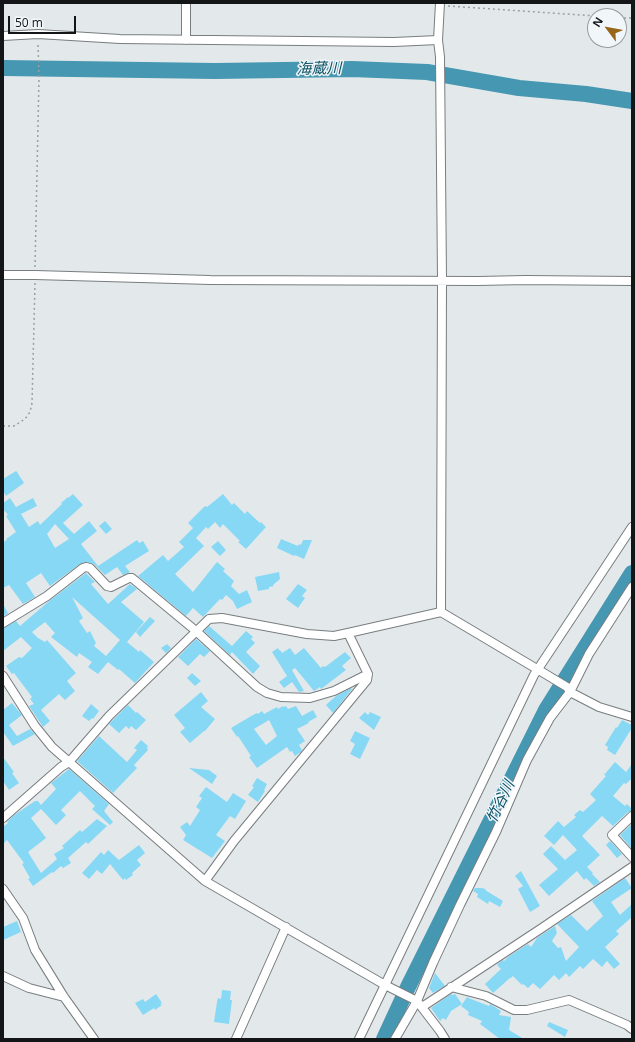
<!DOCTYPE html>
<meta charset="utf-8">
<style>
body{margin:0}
#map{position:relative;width:635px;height:1042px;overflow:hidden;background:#e3e9eb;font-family:"Open Sans",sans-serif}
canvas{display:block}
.frame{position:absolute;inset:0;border:4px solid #131516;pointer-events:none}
.north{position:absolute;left:587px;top:8px;width:40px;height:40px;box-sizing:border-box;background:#f0f6f9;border:1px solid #989c9e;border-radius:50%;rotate:302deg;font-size:11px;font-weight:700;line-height:16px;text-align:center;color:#131516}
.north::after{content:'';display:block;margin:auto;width:14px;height:18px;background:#976619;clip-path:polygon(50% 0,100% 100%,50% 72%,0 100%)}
.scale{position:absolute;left:8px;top:16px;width:68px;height:18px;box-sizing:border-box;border:2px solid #131516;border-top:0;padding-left:5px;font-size:12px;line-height:14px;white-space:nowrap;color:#131516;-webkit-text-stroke:3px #f0f6f9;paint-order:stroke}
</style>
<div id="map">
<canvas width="635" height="1042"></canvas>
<div class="frame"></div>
<div class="north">N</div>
<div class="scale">50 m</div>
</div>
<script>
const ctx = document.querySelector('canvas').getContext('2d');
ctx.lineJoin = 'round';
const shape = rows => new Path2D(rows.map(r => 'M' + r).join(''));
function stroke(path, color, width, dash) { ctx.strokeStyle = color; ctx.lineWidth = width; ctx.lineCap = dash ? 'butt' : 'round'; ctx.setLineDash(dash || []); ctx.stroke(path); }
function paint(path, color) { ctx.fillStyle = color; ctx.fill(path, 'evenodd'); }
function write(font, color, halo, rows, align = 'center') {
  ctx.font = font + ' "Open Sans","Noto Sans JP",sans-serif'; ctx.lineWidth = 3; ctx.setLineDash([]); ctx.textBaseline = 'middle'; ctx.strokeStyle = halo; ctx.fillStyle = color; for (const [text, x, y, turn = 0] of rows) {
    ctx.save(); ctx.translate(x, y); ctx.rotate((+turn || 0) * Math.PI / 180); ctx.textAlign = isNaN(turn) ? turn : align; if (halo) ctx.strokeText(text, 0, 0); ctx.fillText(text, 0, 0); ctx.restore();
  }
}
const river = shape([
 [3,68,215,71,352,69,427,72,519,88,586,94,632,101],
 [384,1039,408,987,546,710,632,573]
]);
const building = shape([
 [16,471,17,472,24,483,6,496,3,491,3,479],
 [73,494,83,505,63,523,74,534,89,521,97,531,81,544,98,566,137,540,139,543,143,541,149,551,125,566,130,572,123,575,117,567,105,575,94,564,85,562,80,564,50,586,41,573,26,583,35,597,23,604,9,585,3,588,3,542,7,540,6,539,16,532,6,516,8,515,3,509,3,503,10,498,16,507,33,498,37,506,21,514,29,527,38,521,40,525,62,504,61,503,68,497,68,498],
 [55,524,69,539,55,548,47,534],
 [223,494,232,505,234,503,245,514,247,511,260,523,261,522,266,527,246,549,238,542,240,541,223,524,220,528,215,522,208,529,206,527,196,538,204,546,175,574,193,592,217,562,225,569,223,571,234,581,231,586,239,594,247,590,252,602,237,609,233,601,226,595,222,600,220,599,203,617,193,608,186,616,138,576,163,555,168,561,184,547,179,542,193,528,188,523,205,506,207,507],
 [105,521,112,529,106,534,99,526],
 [281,539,298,546,299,544,301,545,303,540,312,540,304,559,295,555,294,556,277,548],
 [218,541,226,550,220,556,211,547],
 [279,572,280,579,273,585,274,586,269,587,269,589,258,591,255,577],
 [86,573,95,582,91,584,108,604,130,584,137,589,121,602,144,622,127,642,139,652,140,650,154,662,135,683,119,669,118,670,108,662,98,674,88,667,92,662,79,653,77,657,51,637,55,633,45,622,32,632,38,638,45,642,47,640,76,673,67,681,75,691,65,700,59,694,41,710,50,721,43,727,29,706,34,704,30,699,32,697,14,673,12,674,6,666,19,657,22,658,32,648,21,637,3,651,3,628,16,621,20,626,48,602],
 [72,597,120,640,106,656,94,646,96,643,90,631,87,633,79,621,83,618],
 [298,584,307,590,302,596,305,598,298,608,286,599],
 [3,604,8,613,3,617],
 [150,617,155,621,140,637,136,632],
 [209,626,232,646,246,631,253,637,251,639,255,643,246,652,260,666,253,674,232,652,230,655,204,631],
 [196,639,210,651,204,657,200,654,188,666,178,657],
 [167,644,171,648,166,653,161,648],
 [278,648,279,650,280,650,282,653,290,648,295,655,304,648,321,668,323,666,325,667,345,652,351,658,342,666,346,670,321,689,320,687,314,691,295,668,292,670,304,691,299,692,292,682,284,688,279,682,287,676,272,652],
 [192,673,201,681,195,686,187,678],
 [351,688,352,689,333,713,326,705,336,696],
 [201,692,208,701,201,707,215,719,205,731,204,731,190,743,180,732,185,728,174,715],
 [12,703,22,715,9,725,17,736,30,729,35,734,13,746,3,732,3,710],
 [91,704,99,711,93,719,92,718,89,721,82,716],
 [128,705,136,713,137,712,146,720,136,730,131,726,129,729,126,726,119,733,109,724],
 [283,706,284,707,286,706,288,709,296,706,302,716,313,710,317,717,308,722,309,723,297,729,305,741,299,745,302,750,301,752,295,756,292,751,290,752,287,747,257,768,249,757,251,756,238,736,237,737,231,728,253,715,257,713,258,714,262,711,264,714,277,707,278,709],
 [269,720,277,736,266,745,254,729],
 [365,712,368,715,370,712,381,717,374,730,359,718],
 [622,720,632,725,632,728,615,755,607,750,608,747,605,745,616,727,617,728],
 [355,731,370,738,360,759,350,754,355,744,350,741],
 [99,736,127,762,137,750,134,748,141,740,148,746,147,748,148,750,134,765,137,768,113,793,77,761],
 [3,757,14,772,12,773,19,783,9,790,3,781],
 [615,762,626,772,632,764,632,778,626,784,624,783,613,796,625,806,627,804,632,809,632,811,628,812,613,826,602,816,582,836,600,855,587,867,593,873,592,874,600,882,594,886,586,878,584,880,577,871,549,896,539,885,558,869,543,854,551,846,565,860,577,850,563,835,554,845,544,836,558,821,564,827,576,817,574,815,580,810,583,812,596,800,590,794,606,776,604,775],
 [189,768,209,770,217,776,212,784],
 [69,769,109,804,104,811,113,822,110,825,92,809,95,806,80,791,61,810,66,815,56,825,41,809,31,818,46,838,28,852,41,873,57,859,54,854,64,848,62,846,80,830,82,832,97,819,107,826,88,844,86,842,68,858,71,863,63,868,61,866,53,873,52,872,33,886,28,879,30,878,22,864,24,863,7,840,3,844,3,827,8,823,7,822,13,816,35,801,38,801,41,805,56,789,51,783],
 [257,778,267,784,264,790,265,791,258,802,248,795,254,787,252,786],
 [206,787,227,802,233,793,246,801,235,819,230,816,216,835,225,841,212,858,183,840,186,835,180,827,187,822,190,826,200,810,196,807,202,798,199,796],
 [632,824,632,849,620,835],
 [610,841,622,854,617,858,606,845],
 [139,845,145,853,137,860,141,865,132,873,133,875,126,880,125,878,123,880,110,864,102,874,97,870,89,879,82,873,101,852,104,855,108,850,119,860],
 [521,871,540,906,530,912,518,889,523,886,515,876],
 [625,878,632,888,611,902,620,915,632,904,632,917,616,931,619,934,605,947,620,964,614,969,607,961,602,967,593,959,583,969,580,966,569,977,566,973,559,980,554,975,540,989,533,983,528,988,523,984,522,985,513,976,511,978,510,978,493,993,485,984,501,969,497,965,499,963,503,960,504,961,508,957,528,944,531,947,537,938,555,926,557,933,552,941,558,948,561,947,566,961,579,947,557,924,571,915,587,931,603,916,592,901],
 [475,888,481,888,486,889,485,890,503,901,500,907,489,901,488,904,477,897,478,894,473,891],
 [17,921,21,932,3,940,3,927],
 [435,973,445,986,433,993,429,988],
 [222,990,231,991,230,1000,232,1000,229,1024,214,1022,217,1002,218,998,221,999],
 [156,994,162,1003,160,1004,162,1005,155,1010,154,1008,143,1015,135,1003,143,999,145,1002],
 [451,994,452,995,455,994,462,1004,451,1011,446,1020,443,1018,440,1021,431,1008],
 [467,997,471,999,489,1006,490,1004,495,1007,501,1011,499,1015,511,1017,509,1030,524,1039,500,1039,480,1024,482,1021,468,1015,469,1012,461,1006],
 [549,1022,568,1030,565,1037,547,1026]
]);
const path = shape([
 [448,6,596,16],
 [619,18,632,18],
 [35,267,39,78,38,43],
 [3,426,14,426,25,419,30,412,32,403,35,283]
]);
const street = shape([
 [440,3,438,40,440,57,442,280,441,612],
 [3,36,38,34,120,39,394,42,438,40],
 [186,40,186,3],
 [3,275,35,275,210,280,478,281,525,280,632,281],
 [3,623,47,596,83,568,86,567,90,568,107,586,111,587,129,578,132,578,196,631,257,687,267,693,281,697,310,698,334,691,368,674],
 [3,676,35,726,52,747,205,881,385,985,417,1001,440,1031,445,1039],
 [632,816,612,835,632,857],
 [3,818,61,767,69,762,109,716,209,619,222,618,307,634,334,636,348,633,441,612,542,672,567,687,570,692,599,707,632,717],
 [205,881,234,841,367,680,368,674,348,633],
 [3,889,23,918,35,950,64,997,94,1039],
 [3,976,29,988,64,997],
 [451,987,486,996,514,1010,527,1010,569,1000,627,1025,632,1029],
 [422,1007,542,928,632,867],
 [236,1039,286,927],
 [359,1039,534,675,632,527],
 [395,1039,417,1001,433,963,460,905,496,832,527,760,550,718,570,692,589,654,632,587]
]);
const waterNames = [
 ["海蔵川",319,69,-1],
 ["竹谷川",501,802,-64]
];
stroke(river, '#4697b2', 16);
paint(building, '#87d8f4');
stroke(street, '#787d7f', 10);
stroke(path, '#9a9fa1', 1.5, [2, 3]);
stroke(street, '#fff', 8);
write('italic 15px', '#0b5164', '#f0f6f9', waterNames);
</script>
